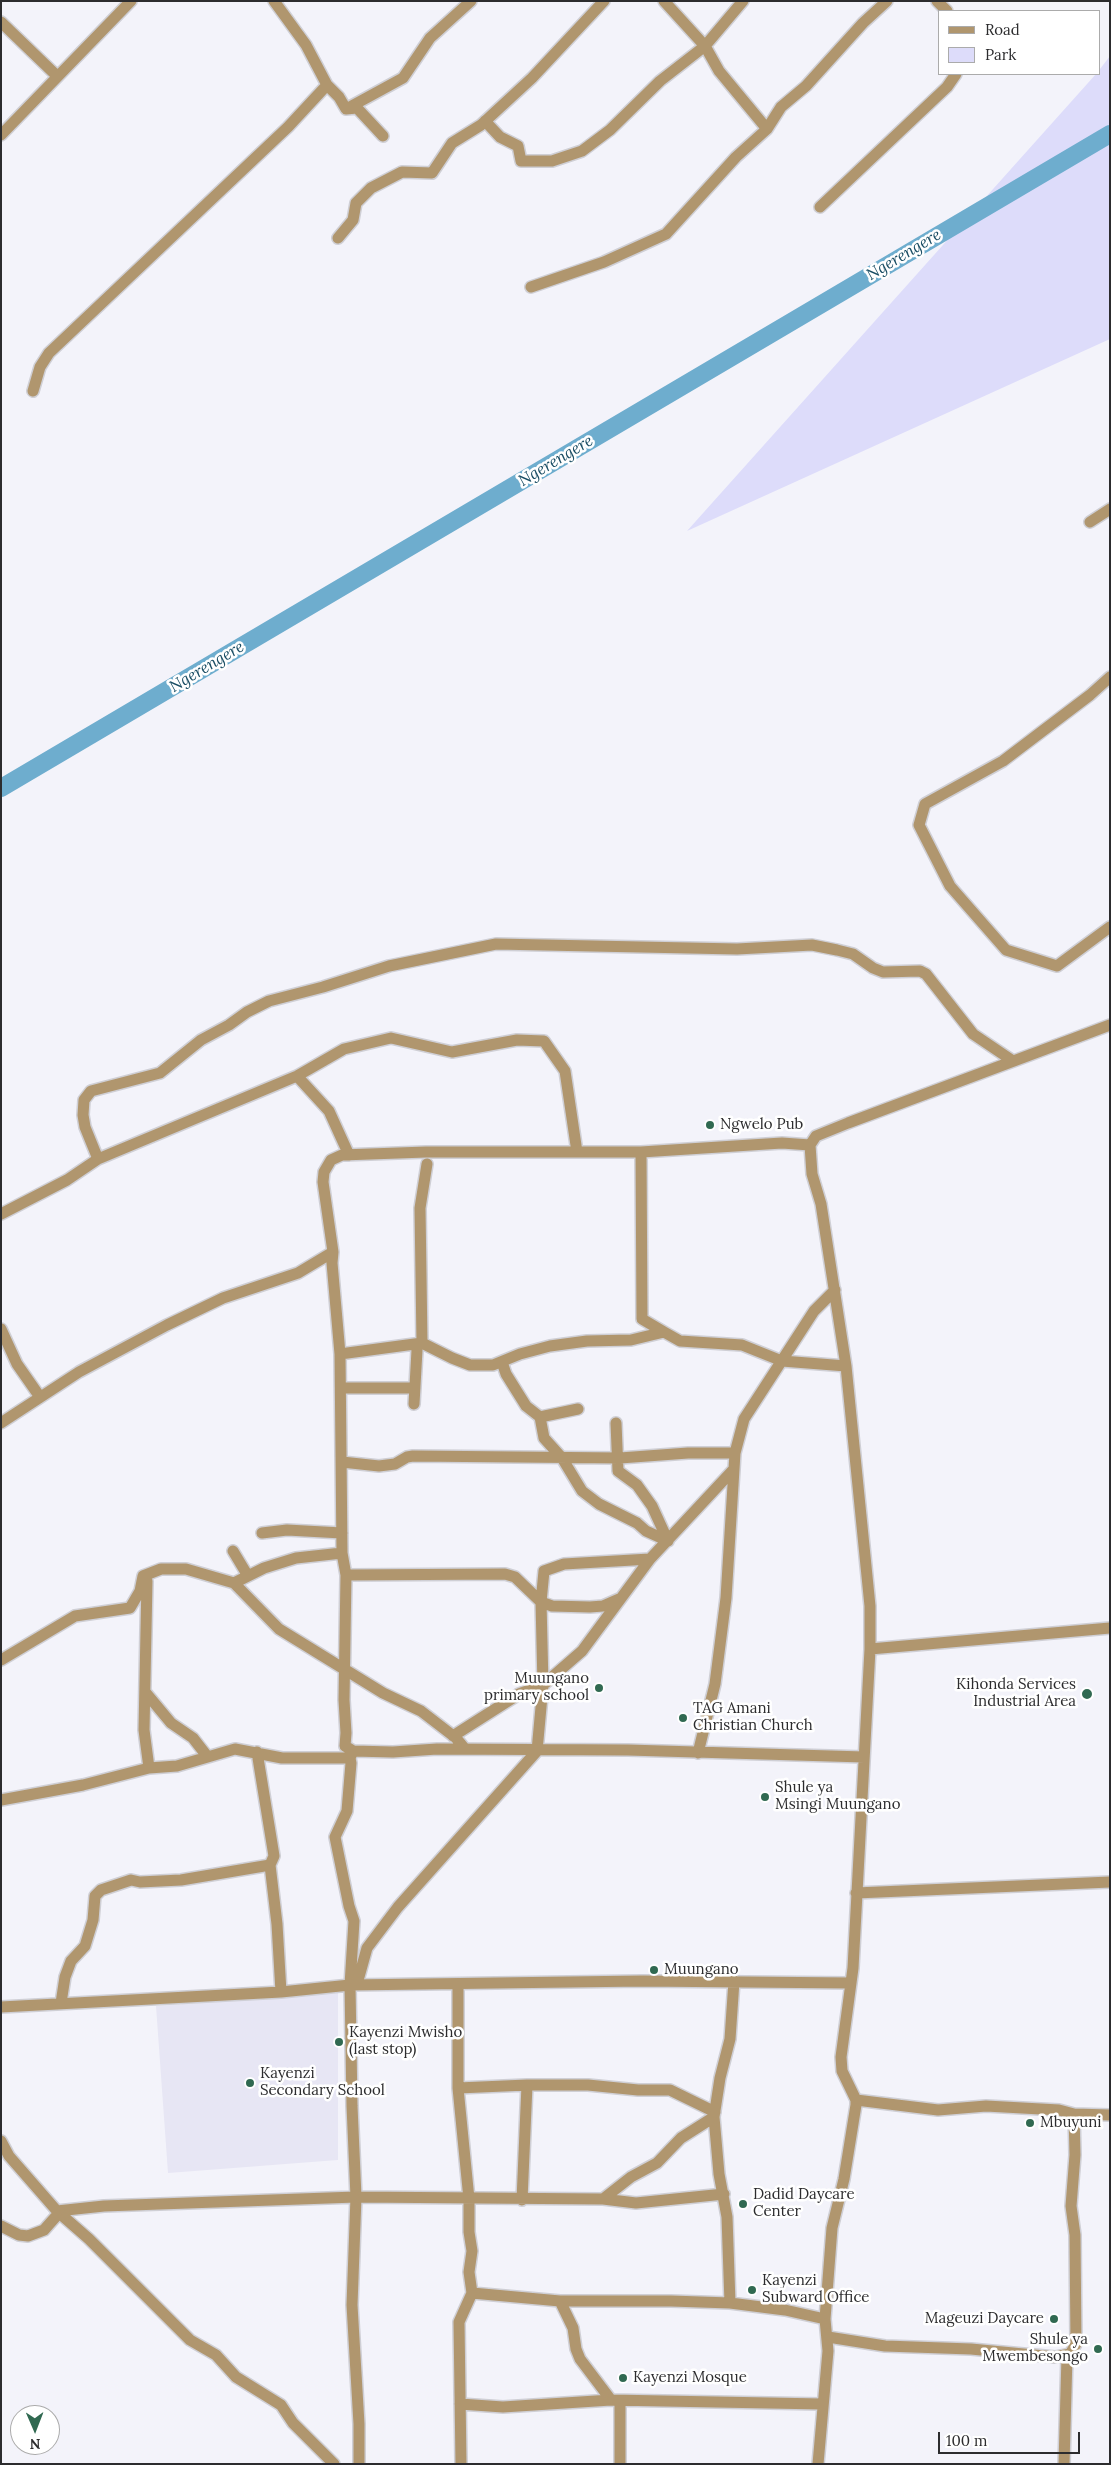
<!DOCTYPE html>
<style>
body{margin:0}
#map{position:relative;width:1111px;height:2465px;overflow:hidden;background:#f3f3fa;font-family:Lora,serif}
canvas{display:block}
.frame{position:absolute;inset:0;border:2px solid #2c2c2e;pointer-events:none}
.legend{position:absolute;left:938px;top:10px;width:162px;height:65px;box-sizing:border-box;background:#fff;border:1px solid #ababab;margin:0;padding:6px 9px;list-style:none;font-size:15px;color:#2c2c2e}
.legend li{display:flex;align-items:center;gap:10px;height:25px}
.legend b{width:25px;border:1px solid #ababab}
.north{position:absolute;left:10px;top:2405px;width:50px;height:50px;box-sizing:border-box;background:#fff;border:1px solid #ababab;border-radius:50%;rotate:179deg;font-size:14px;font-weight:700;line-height:20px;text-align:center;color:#2c2c2e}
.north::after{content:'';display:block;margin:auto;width:18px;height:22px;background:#306951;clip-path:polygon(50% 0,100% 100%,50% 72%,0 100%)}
.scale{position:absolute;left:938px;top:2432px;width:142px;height:22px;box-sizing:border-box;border:2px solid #2c2c2e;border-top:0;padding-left:6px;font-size:15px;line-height:18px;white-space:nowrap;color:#2c2c2e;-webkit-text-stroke:4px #fff;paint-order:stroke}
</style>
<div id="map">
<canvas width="1111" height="2465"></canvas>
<div class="frame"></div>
<ul class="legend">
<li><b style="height:6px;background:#b0966e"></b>Road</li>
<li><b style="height:14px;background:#dddcfa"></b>Park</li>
</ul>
<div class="north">N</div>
<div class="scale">100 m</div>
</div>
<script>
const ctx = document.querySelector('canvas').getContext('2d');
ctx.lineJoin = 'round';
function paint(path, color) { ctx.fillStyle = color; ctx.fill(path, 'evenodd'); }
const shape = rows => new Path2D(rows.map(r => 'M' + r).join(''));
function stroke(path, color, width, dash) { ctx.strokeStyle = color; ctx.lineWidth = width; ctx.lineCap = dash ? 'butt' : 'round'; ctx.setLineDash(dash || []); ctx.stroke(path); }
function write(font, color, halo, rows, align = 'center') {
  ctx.font = font + ' Lora,serif'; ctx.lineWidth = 5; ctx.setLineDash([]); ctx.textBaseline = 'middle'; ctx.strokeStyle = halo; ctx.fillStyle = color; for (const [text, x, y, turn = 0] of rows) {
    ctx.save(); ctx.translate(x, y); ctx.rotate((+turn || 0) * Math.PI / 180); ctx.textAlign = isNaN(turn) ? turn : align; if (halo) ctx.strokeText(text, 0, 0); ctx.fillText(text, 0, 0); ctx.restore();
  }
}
const built = shape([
 [338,1993,338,2160,168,2173,156,2006]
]);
const green = shape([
 [1110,56,1110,339,687,531,1096,74,1100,74,1100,69]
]);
const river = shape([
 [1,788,1110,134]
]);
const minor = shape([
 [274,1,306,45,327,85,339,97,346,109,357,108,383,136],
 [664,1,705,46,719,71,767,129],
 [937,1,947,11],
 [1,22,57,76],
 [348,108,403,78,430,38,471,1],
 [485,121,500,137,518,146,521,161,552,161,582,151,610,130,660,81,705,46,743,1],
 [1,135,131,1],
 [820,207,947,87,956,74],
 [338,238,353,220,356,203,371,188,402,172,432,173,452,143,481,125,532,78,604,1],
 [531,287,604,262,666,234,736,157,767,129,781,107,806,86,863,23,887,1],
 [33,391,40,367,49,353,288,127,327,85],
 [1090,522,1110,509],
 [1110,677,1090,695,1003,761,925,804,919,825,950,886,1006,950,1057,966,1110,927],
 [297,1076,329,1111,349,1155],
 [641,1152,642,1319,664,1332],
 [98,1159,85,1127,83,1115,84,1100,91,1091,160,1073,201,1040,229,1025,247,1012,269,1001,323,987,389,966,496,944,737,949,812,945,837,950,853,954,873,968,883,972,920,971,926,974,973,1034,1013,1061],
 [1,1214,67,1180,98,1159,297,1076,344,1049,391,1038,452,1052,517,1040,544,1041,565,1071,577,1152],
 [1,1329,17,1364,40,1397],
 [422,1343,420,1208,427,1164],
 [340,1354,422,1343,452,1358,470,1365,493,1365,520,1354,550,1346,587,1341,631,1340,664,1332,680,1341,742,1345,782,1361,846,1366],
 [502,1362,506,1374,526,1406,540,1417,544,1438,562,1458,582,1491,599,1504,637,1523,646,1531,668,1541],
 [341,1388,415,1388],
 [414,1404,417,1350],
 [540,1417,578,1409],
 [1,1423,79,1372,167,1325,223,1298,298,1273,333,1252],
 [616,1423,618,1471,637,1485,652,1506,668,1541],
 [342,1462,379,1466,395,1464,407,1457,413,1456,620,1458,688,1453,735,1453],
 [262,1533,287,1530,342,1533],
 [233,1551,248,1576],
 [346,1575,505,1574,515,1577,541,1602,552,1606,590,1607,603,1606,619,1599],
 [147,1581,144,1730,149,1768],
 [234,1583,264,1568,296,1558,342,1553],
 [870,1649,1110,1628],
 [1,1660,75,1616,130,1608,140,1591,143,1576,161,1569,186,1569,234,1583,279,1629,383,1693,421,1711,456,1738,465,1749],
 [146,1693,171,1723,193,1738,207,1756],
 [453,1736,519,1694,543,1685,582,1651,650,1559,734,1469],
 [353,1751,393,1752,437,1749,628,1750,864,1757],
 [257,1752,274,1856,270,1865,277,1924,281,1992],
 [698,1753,715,1684,726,1598,735,1453,744,1419,814,1311,835,1290],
 [1,1800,83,1785,149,1768,177,1766,235,1749,282,1758,350,1758],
 [856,1893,1110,1882],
 [357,1984,367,1948,398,1907,537,1751,543,1685,541,1602,544,1571,564,1564,650,1559],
 [458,1984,458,2088,469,2199,469,2232,472,2251,469,2272,472,2293,459,2322,461,2464],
 [61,2003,65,1977,71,1961,85,1946,93,1920,95,1896,101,1890,131,1880,140,1882,181,1880,270,1865],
 [1,2007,281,1992,350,1985,642,1981,851,1983],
 [458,2088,527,2085,588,2085,638,2090,670,2090,715,2112],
 [1074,2114,1110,2115],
 [1,2141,9,2156,57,2211,89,2239,190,2340,216,2355,236,2377,281,2405,293,2423,334,2464],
 [603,2199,631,2177,657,2163,681,2138,714,2117],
 [522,2200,527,2085],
 [1,2226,19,2235,28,2236,44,2230,59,2213,57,2211,104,2206,356,2197,603,2199,636,2203,724,2194],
 [472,2293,560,2301,671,2301,730,2303,785,2310,825,2319],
 [560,2301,573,2328,576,2349,580,2359,611,2400],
 [730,2303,727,2217,719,2174,714,2117,720,2078,730,2039,734,1981],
 [828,2337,885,2346,971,2349,1055,2357,1070,2354,1076,2344,1075,2235,1071,2206,1075,2155,1074,2114,1059,2110,986,2106,938,2110,856,2100],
 [620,2401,620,2464],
 [460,2404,503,2407,611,2400,822,2404],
 [359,2464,359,2424,352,2305,356,2197,352,2106,350,1985,354,1921,349,1906,335,1837,347,1811,351,1763,350,1758,353,1751,345,1746,346,1733,344,1700,346,1575,342,1553,340,1354,332,1263,333,1252,323,1182,324,1172,331,1160,342,1155,426,1152,641,1152,782,1143,810,1145],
 [818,2464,828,2351,825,2319,832,2228,844,2179,856,2105,856,2100,842,2071,841,2057,853,1968,870,1649,870,1606,846,1366,821,1204,812,1174,810,1145,816,1136,848,1123,1110,1025],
 [1064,2464,1067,2356]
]);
const markers = [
 [710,1125,5,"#306951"],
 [599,1688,5,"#306951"],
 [1087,1694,6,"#306951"],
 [683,1718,5,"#306951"],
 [765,1797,5,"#306951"],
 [654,1970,5,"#306951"],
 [339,2042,5,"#306951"],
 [250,2083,5,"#306951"],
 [1030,2123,5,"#306951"],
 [743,2204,5,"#306951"],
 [752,2290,5,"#306951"],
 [1054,2319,5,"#306951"],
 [1098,2349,5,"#306951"],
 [623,2378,5,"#306951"]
];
const poiNames = [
 ["Ngwelo Pub",720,1125],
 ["Muungano",589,1679,"right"],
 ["primary school",589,1696,"right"],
 ["Kihonda Services",1076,1685,"right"],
 ["Industrial Area",1076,1702,"right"],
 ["TAG Amani",693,1709],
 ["Christian Church",693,1726],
 ["Shule ya",775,1788],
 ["Msingi Muungano",775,1805],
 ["Muungano",664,1970],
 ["Kayenzi Mwisho",349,2033],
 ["(last stop)",349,2050],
 ["Kayenzi",260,2074],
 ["Secondary School",260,2091],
 ["Mbuyuni",1040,2123],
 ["Dadid Daycare",753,2195],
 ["Center",753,2212],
 ["Kayenzi",762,2281],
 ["Subward Office",762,2298],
 ["Mageuzi Daycare",1044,2319,"right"],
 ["Shule ya",1088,2340,"right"],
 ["Mwembesongo",1088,2357,"right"],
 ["Kayenzi Mosque",633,2378]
];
const waterNames = [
 ["Ngerengere",904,255,-31],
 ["Ngerengere",556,461,-31],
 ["Ngerengere",207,667,-31]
];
paint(built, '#e7e6f4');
paint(green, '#dddcfa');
stroke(river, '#6eadce', 18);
stroke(minor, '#cfcfd5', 14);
stroke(minor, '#b0966e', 11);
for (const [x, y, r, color] of markers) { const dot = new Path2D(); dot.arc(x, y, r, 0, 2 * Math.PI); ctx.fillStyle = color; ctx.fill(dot); stroke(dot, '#fff', 2); }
write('15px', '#2c2c2e', '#fff', poiNames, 'left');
write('italic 16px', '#184c63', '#fff', waterNames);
</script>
